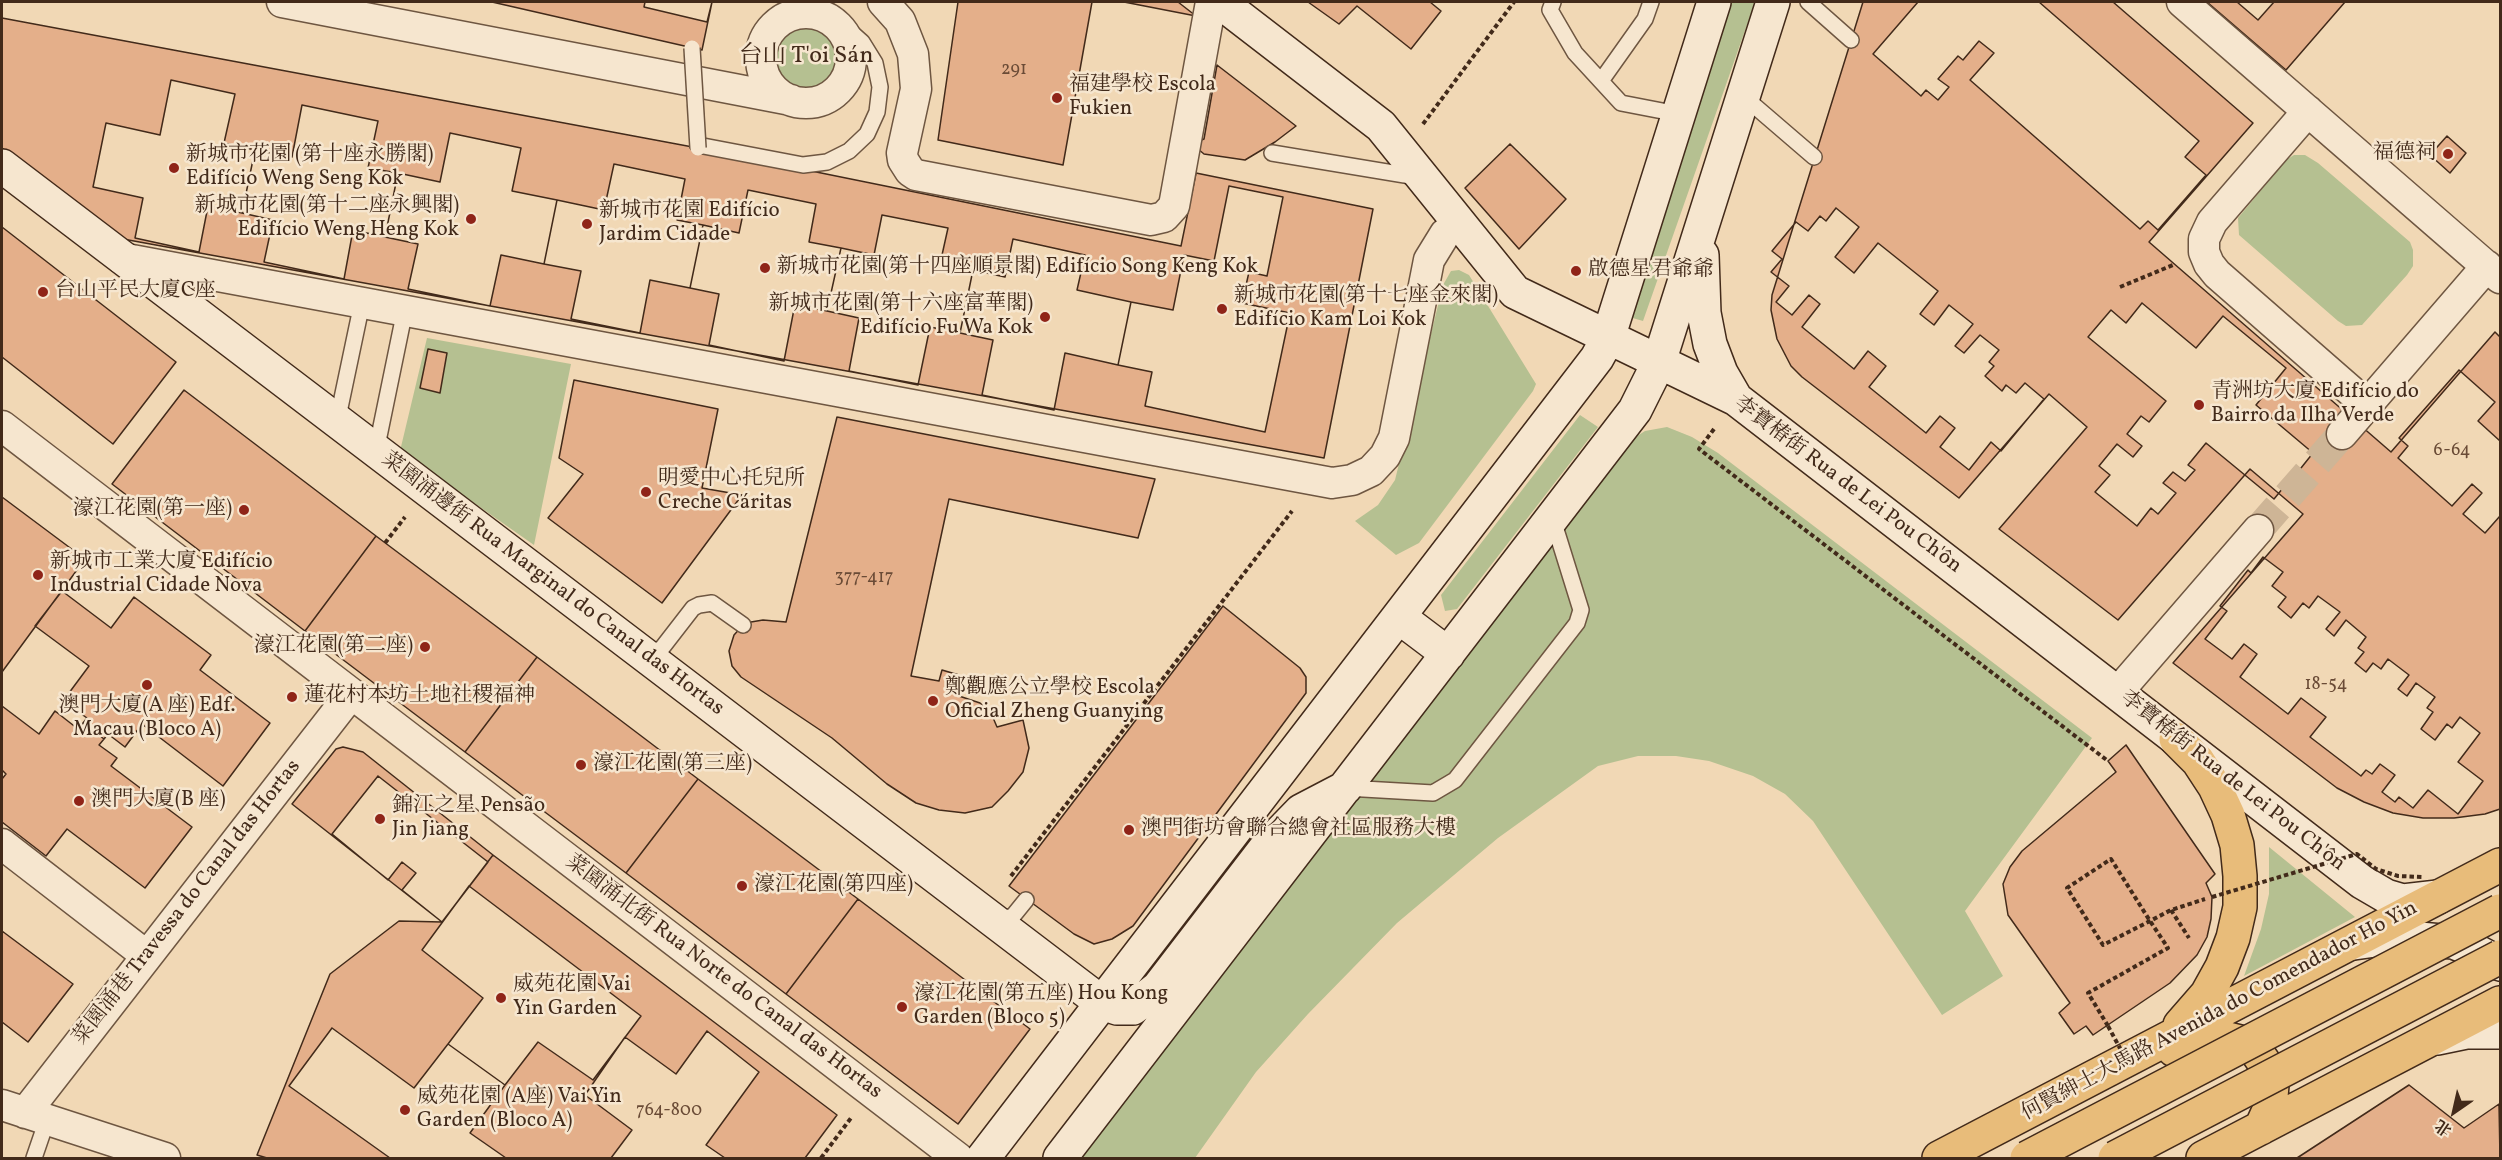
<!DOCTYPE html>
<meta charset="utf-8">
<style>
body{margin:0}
#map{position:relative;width:2502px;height:1160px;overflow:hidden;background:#f1d8b5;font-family:Vollkorn,"Noto Serif SC",serif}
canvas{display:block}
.frame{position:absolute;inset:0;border:3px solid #422a1a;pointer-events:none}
.north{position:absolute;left:2424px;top:1082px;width:60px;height:60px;-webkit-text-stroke:4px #f6e6cf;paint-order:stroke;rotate:214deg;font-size:16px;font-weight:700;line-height:24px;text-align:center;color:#422a1a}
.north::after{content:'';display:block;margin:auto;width:21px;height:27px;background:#422a1a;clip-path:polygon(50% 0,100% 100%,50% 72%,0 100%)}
</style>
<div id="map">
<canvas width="2502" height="1160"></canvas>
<div class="frame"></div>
<div class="north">北</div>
</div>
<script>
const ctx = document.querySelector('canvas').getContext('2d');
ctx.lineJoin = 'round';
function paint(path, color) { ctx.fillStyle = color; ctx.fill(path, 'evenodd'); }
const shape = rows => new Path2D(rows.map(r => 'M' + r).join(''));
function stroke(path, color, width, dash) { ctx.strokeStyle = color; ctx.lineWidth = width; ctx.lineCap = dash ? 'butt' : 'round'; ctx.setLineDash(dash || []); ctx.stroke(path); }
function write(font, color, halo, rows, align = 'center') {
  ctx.font = font + ' Vollkorn,"Noto Serif SC",serif'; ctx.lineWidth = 5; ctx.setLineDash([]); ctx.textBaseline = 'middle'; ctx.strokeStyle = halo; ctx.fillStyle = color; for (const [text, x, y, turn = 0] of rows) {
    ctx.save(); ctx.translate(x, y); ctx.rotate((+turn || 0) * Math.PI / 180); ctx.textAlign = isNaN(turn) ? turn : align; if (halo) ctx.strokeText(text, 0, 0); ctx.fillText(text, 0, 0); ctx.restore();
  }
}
const green = shape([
 [1728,2,1755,2,1643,321,1619,314],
 '766 58a40 40 0 1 1 80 0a40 40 0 1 1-80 0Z',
 [2294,155,2305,155,2318,163,2410,242,2413,250,2413,266,2407,275,2362,325,2346,326,2338,321,2239,235,2238,218,2286,160],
 [1459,270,1469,275,1536,384,1533,391,1419,543,1396,555,1355,521,1378,505,1395,480,1443,285,1451,271],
 [427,338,571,364,534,545,400,451],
 [1580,415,1598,427,1457,609,1445,611,1441,595],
 [1667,427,1692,437,1718,453,2092,738,1965,911,2003,976,1942,1015,1813,821,1785,794,1753,776,1709,761,1676,756,1638,756,1598,766,1498,838,1397,923,1308,1014,1256,1072,1195,1158,1081,1158,1611,462,1626,443,1645,431],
 [2269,847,2355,917,2244,976,2261,929,2269,894]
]);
const building = shape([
 [492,2,712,2,702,50,492,2],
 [645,2,712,2,707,22,644,7,645,2],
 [958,2,1092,2,1063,165,938,140,958,2],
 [1124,2,1178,2,1196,16,1124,2],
 [1308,2,1430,2,1441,11,1411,49,1357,6,1339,24,1308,2],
 [1863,2,2113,2,2253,123,2149,242,2391,452,2495,332,2500,337,2500,809,2485,814,2454,818,2423,818,2393,813,2364,802,2337,788,2173,663,2303,514,2250,469,2118,620,1999,529,2087,427,2049,394,1959,498,1802,377,1791,366,1777,339,1771,310,1772,295,1863,2],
 [1918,2,2039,2,2199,141,2185,157,2206,175,2158,230,2148,221,2140,229,1970,80,1994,53,1979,41,1963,60,1958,56,1938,79,1949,87,1938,100,1926,90,1921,96,1873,54,1918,2],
 [2207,2,2345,2,2286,70,2207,2],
 [2237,2,2274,2,2258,20,2237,2],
 [2,18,698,148,1181,246,1196,173,1373,209,1324,458,123,239,2,148,2,18],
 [1217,65,1296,126,1275,142,1245,160,1204,154,1198,149,1199,141,1204,139,1217,65],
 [171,80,235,94,224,143,255,150,242,213,208,206,199,252,135,238,143,198,93,187,106,123,160,135,171,80],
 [302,105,378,121,368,168,398,173,385,237,353,230,344,279,264,262,273,220,242,213,255,150,292,157,302,105],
 [450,133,521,148,512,191,557,200,544,264,501,255,490,306,408,289,418,244,385,237,398,173,440,182,450,133],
 [2447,136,2466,153,2450,173,2430,155,2447,136],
 [1510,144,1566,199,1519,249,1465,188,1510,144],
 [614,164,685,179,677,220,703,225,690,288,650,280,640,333,571,319,581,271,544,264,557,200,604,210,614,164],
 [1229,186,1283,197,1267,276,1249,272,1242,303,1290,313,1265,432,1145,406,1152,372,1118,365,1131,302,1173,310,1184,255,1214,261,1229,186],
 [748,190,816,204,809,242,841,248,827,311,795,304,784,361,709,345,719,294,690,288,703,225,739,233,748,190],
 [1836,208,1859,227,1835,257,1854,273,1878,243,1938,291,1920,314,1934,325,1949,305,1973,324,1955,346,1964,353,1980,335,1999,350,1989,362,1994,366,1985,376,2002,391,2006,385,2016,393,2025,383,2044,399,2001,451,1991,442,1969,470,1940,447,1955,428,1940,416,1926,433,1869,387,1886,366,1868,351,1854,369,1802,327,1820,304,1809,295,1792,315,1776,302,1789,286,1771,272,1782,259,1772,251,1796,222,1808,231,1820,216,1826,221,1836,208],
 [882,215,948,228,940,264,973,270,960,333,930,327,918,385,849,371,859,318,827,311,841,248,874,255,882,215],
 [2,227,176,362,113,444,2,357,2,227],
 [1013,239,1085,255,1077,290,1131,302,1118,365,1065,353,1054,410,982,395,993,340,960,333,973,270,1005,277,1013,239],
 [2142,303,2196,348,2223,316,2286,368,2256,405,2313,453,2297,473,2308,481,2294,497,2283,488,2274,499,2206,443,2188,465,2195,470,2185,481,2173,472,2163,483,2176,493,2158,514,2151,508,2137,526,2095,492,2110,475,2099,466,2117,444,2133,457,2142,446,2127,434,2141,416,2149,422,2166,401,2088,337,2111,310,2126,323,2142,303],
 [428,349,447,353,440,393,420,388,428,349],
 [2459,370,2495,402,2478,421,2500,441,2500,516,2485,533,2463,514,2482,493,2472,484,2452,506,2398,458,2408,446,2399,438,2459,370],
 [574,380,718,409,702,488,742,495,662,603,548,518,583,474,559,458,574,380],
 [184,390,376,536,305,631,112,484,184,390],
 [837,417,1155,479,1138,538,949,499,911,676,939,681,942,670,959,675,959,696,980,703,991,713,997,727,1023,720,1029,748,1023,772,1008,791,992,807,965,813,939,810,916,803,887,784,832,738,741,677,732,666,729,651,734,635,745,623,763,620,786,622,837,417],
 [2,497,85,559,2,672,2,497],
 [376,536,537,657,465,752,305,631,376,536],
 [2263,557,2283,572,2272,586,2286,597,2278,607,2291,618,2303,603,2309,608,2318,596,2340,612,2326,629,2334,636,2346,620,2366,637,2358,648,2364,652,2355,663,2366,672,2373,663,2381,669,2388,659,2409,675,2398,689,2407,696,2416,683,2435,697,2427,708,2433,712,2421,729,2435,740,2447,724,2452,728,2460,717,2480,733,2458,762,2483,781,2458,814,2428,790,2413,808,2399,797,2395,802,2382,792,2395,775,2380,764,2372,774,2366,770,2361,776,2310,737,2326,717,2301,698,2288,714,2240,677,2257,654,2244,644,2232,659,2205,639,2227,611,2220,606,2248,570,2251,573,2263,557],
 [62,591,111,628,134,597,211,655,200,670,270,723,223,786,142,724,125,747,108,734,104,739,83,723,87,718,63,701,89,666,35,626,62,591],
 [1223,606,1300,668,1306,677,1306,693,1133,926,1112,939,1094,944,1074,934,1009,886,1223,606],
 [537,657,698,779,626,873,465,752,537,657],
 [2,706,39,734,55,711,78,729,83,723,104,739,99,745,117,758,111,766,192,827,145,888,67,829,46,856,2,822,2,779,6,774,2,770,2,706],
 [2126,745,2215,874,2206,883,2212,897,2211,919,2207,937,2197,955,2170,983,2093,1035,2086,1026,2074,1034,2059,1013,2070,1003,2008,915,2003,884,2010,867,2022,851,2116,772,2108,761,2126,745],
 [343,747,363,752,493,855,442,922,292,804,336,749,343,747],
 [378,776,488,862,442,922,402,890,416,873,402,862,388,880,332,834,378,776],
 [698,779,858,899,786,994,626,873,698,779],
 [493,855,837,1115,805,1158,267,1158,257,1155,330,974,399,921,442,922,493,855],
 [469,886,641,1016,593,1080,538,1042,505,1085,448,1044,483,998,422,950,469,886],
 [858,899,1030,1029,958,1124,786,994,858,899],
 [2,931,73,984,28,1042,2,1022,2,931],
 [332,1028,414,1088,448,1044,505,1085,470,1133,506,1158,390,1158,289,1086,332,1028],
 [707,1031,759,1072,706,1145,725,1158,611,1158,632,1130,585,1095,625,1037,676,1074,707,1031],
 [2409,1085,2464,1128,2499,1104,2500,1158,2297,1158,2409,1085]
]);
const streetTunnel = shape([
 [2258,530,2342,434]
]);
const path = shape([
 [1423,124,1514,2],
 [2120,287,2173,265],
 [1714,429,1699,449,2108,761],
 [385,543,405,517],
 [1011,876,1292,511],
 [2171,910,2189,938],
 [2108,1026,2088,993,2168,948,2150,921,2111,859,2067,888,2103,945,2150,921,2171,910,2205,899],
 [821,1158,851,1118]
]);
const lane = shape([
 [1553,2,1550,10,1575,53,1621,103,1678,114],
 [1808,2,1851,40],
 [1601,81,1645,19,1651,2],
 [1743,96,1814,157],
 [698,145,803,165,827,162,849,151,867,134,877,112,880,87,875,63,862,42,844,26,831,21],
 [1272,153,1417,177],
 [337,422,362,303],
 [376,451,405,310],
 [643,652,657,651,662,648,693,608,699,605,712,603,743,625],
 [1346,788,1433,793,1455,780,1577,623,1581,610,1553,520],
 [995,921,1013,916,1026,900],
 [34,1158,47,1120]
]);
const street = shape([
 [282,2,791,100],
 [883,2,900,21,913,54,916,89,902,153,903,160,910,171,916,175,1151,220,1164,217,1174,206,1211,2],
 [2182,2,2500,278],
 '761 58a45 45 0 1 1 90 0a45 45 0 1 1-90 0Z',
 [2308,111,2212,222,2204,239,2204,252,2209,264,2217,274,2367,405],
 [121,258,1332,483,1352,480,1371,471,1385,456,1394,438,1429,260,1445,234,1459,224],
 [2,426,958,1158],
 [2342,434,2487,266],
 [2117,693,2258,530],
 [2,844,147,956],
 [2,1105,165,1158],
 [25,1113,351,694]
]);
const secondary = shape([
 [1220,2,1381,126,1515,292,1736,399,2362,882,2386,896,2403,901,2438,897],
 [2,166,1102,1003,1117,1008,1133,1008,1158,988,1268,845,1301,811,1345,788],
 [1702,255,1704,313,1710,344,1721,373,1736,399],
 [1399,617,1448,654],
 [2354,943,2397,937,2453,942,2476,951,2500,964],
 [2437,1038,2466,1032,2500,1032],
 [983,1158,1597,358,1608,338,1714,2],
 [1060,1158,1635,410,1659,362,1773,2]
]);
const primary = shape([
 [2176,739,2198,761,2215,787,2228,815,2237,845,2240,876,2240,907,2233,938,2222,967,2207,994,2180,1025],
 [2174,1050,2198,1041,2224,1038,2252,1045,2265,1064,2272,1085,2270,1108,2261,1128],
 [1939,1158,2500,865],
 [2203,1158,2500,1003]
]);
const pathBridge = shape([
 [2212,897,2357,854,2376,869,2398,876,2423,877],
 [2108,1026,2129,1065]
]);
const laneBridge = shape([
 [692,48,698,148]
]);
const primaryBridge = shape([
 [2027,1158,2500,911],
 [2115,1158,2500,957]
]);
const markers = [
 [1057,98,6,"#8f2418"],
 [2448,154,6,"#8f2418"],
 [174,168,6,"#8f2418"],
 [471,219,6,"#8f2418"],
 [587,224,6,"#8f2418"],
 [765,268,6,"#8f2418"],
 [1576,271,6,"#8f2418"],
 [43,292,6,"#8f2418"],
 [1222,309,6,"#8f2418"],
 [1045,317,6,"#8f2418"],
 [2199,405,6,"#8f2418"],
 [646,492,6,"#8f2418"],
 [244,510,6,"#8f2418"],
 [38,575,6,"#8f2418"],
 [425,647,6,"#8f2418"],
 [147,685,6,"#8f2418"],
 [292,697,6,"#8f2418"],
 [933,701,6,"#8f2418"],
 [581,765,6,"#8f2418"],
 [79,801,6,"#8f2418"],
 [380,819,6,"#8f2418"],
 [1129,830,6,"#8f2418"],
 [742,886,6,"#8f2418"],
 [501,998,6,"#8f2418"],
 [902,1007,6,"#8f2418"],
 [405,1110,6,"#8f2418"]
];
const numberNames = [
 ["291",1014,71],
 ["6-64",2452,452],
 ["377-417",864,579],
 ["18-54",2326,686],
 ["764-800",669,1112]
];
const poiNames = [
 ["福建學校 Escola",1069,86],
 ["Fukien",1069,110],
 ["福德祠",2436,154,"right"],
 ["新城市花園 (第十座永勝閣)",186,156],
 ["Edifício Weng Seng Kok",186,180],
 ["新城市花園(第十二座永興閣)",459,207,"right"],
 ["Edifício Weng Heng Kok",459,231,"right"],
 ["新城市花園 Edifício",599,212],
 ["Jardim Cidade",599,236],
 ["新城市花園(第十四座順景閣) Edifício Song Keng Kok",777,268],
 ["啟德星君爺爺",1588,271],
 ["台山平民大廈C座",55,292],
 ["新城市花園(第十七座金來閣)",1234,297],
 ["Edifício Kam Loi Kok",1234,321],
 ["新城市花園(第十六座富華閣)",1033,305,"right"],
 ["Edifício Fu Wa Kok",1033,329,"right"],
 ["青洲坊大廈 Edifício do",2211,393],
 ["Bairro da Ilha Verde",2211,417],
 ["明愛中心托兒所",658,480],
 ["Creche Cáritas",658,504],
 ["濠江花園(第一座)",232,510,"right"],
 ["新城市工業大廈 Edifício",50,563],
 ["Industrial Cidade Nova",50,587],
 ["濠江花園(第二座)",413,647,"right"],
 ["鄭觀應公立學校 Escola",945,689],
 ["Oficial Zheng Guanying",945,713],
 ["蓮花村本坊土地社稷福神",304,697],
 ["澳門大廈(A 座) Edf.",147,707,"center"],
 ["Macau (Bloco A)",147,731,"center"],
 ["濠江花園(第三座)",593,765],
 ["澳門大廈(B 座)",91,801],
 ["錦江之星 Pensão",392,807],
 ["Jin Jiang",392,831],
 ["澳門街坊會聯合總會社區服務大樓",1141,830],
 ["濠江花園(第四座)",754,886],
 ["威苑花園 Vai",513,986],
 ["Yin Garden",513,1010],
 ["濠江花園(第五座) Hou Kong",914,995],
 ["Garden (Bloco 5)",914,1019],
 ["威苑花園 (A座) Vai Yin",417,1098],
 ["Garden (Bloco A)",417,1122]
];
const streetNames = [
 ["李寶椿街 Rua de Lei Pou Ch'ôn",1847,486,37],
 ["菜園涌邊街 Rua Marginal do Canal das Hortas",552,585,37],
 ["李寶椿街 Rua de Lei Pou Ch'ôn",2232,782,38],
 ["菜園涌巷 Travessa do Canal das Hortas",188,903,-52],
 ["菜園涌北街 Rua Norte do Canal das Hortas",723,978,37],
 ["何賢紳士大馬路 Avenida do Comendador Ho Yin",2220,1012,-28]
];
const quarterNames = [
 ["台山 T'oi Sán",806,58]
];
paint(green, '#b5c091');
paint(building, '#e4af8a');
stroke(building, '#422a1a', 1.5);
stroke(streetTunnel, '#ceb596', 30, [30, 15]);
stroke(lane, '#6e5641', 18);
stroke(street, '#6e5641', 33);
stroke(secondary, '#422a1a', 36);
stroke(primary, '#422a1a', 36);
stroke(path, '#422a1a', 4, [4.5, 3]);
stroke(lane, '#f6e6cf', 15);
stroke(street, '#f6e6cf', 30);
stroke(secondary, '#f6e6cf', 33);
stroke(primary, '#e8bc7a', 33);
stroke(laneBridge, '#6e5641', 18, []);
stroke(primaryBridge, '#422a1a', 36, []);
stroke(pathBridge, '#422a1a', 4, [4.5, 3]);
stroke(laneBridge, '#f6e6cf', 15);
stroke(primaryBridge, '#e8bc7a', 33);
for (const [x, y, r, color] of markers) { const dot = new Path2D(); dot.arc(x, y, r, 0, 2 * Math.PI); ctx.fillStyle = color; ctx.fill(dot); stroke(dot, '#f6e6cf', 2); }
write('18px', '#6a4b36', null, numberNames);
write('21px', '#422a1a', '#f6e6cf', poiNames, 'left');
write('21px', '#422a1a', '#f6e6cf', streetNames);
write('24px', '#422a1a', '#f6e6cf', quarterNames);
</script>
